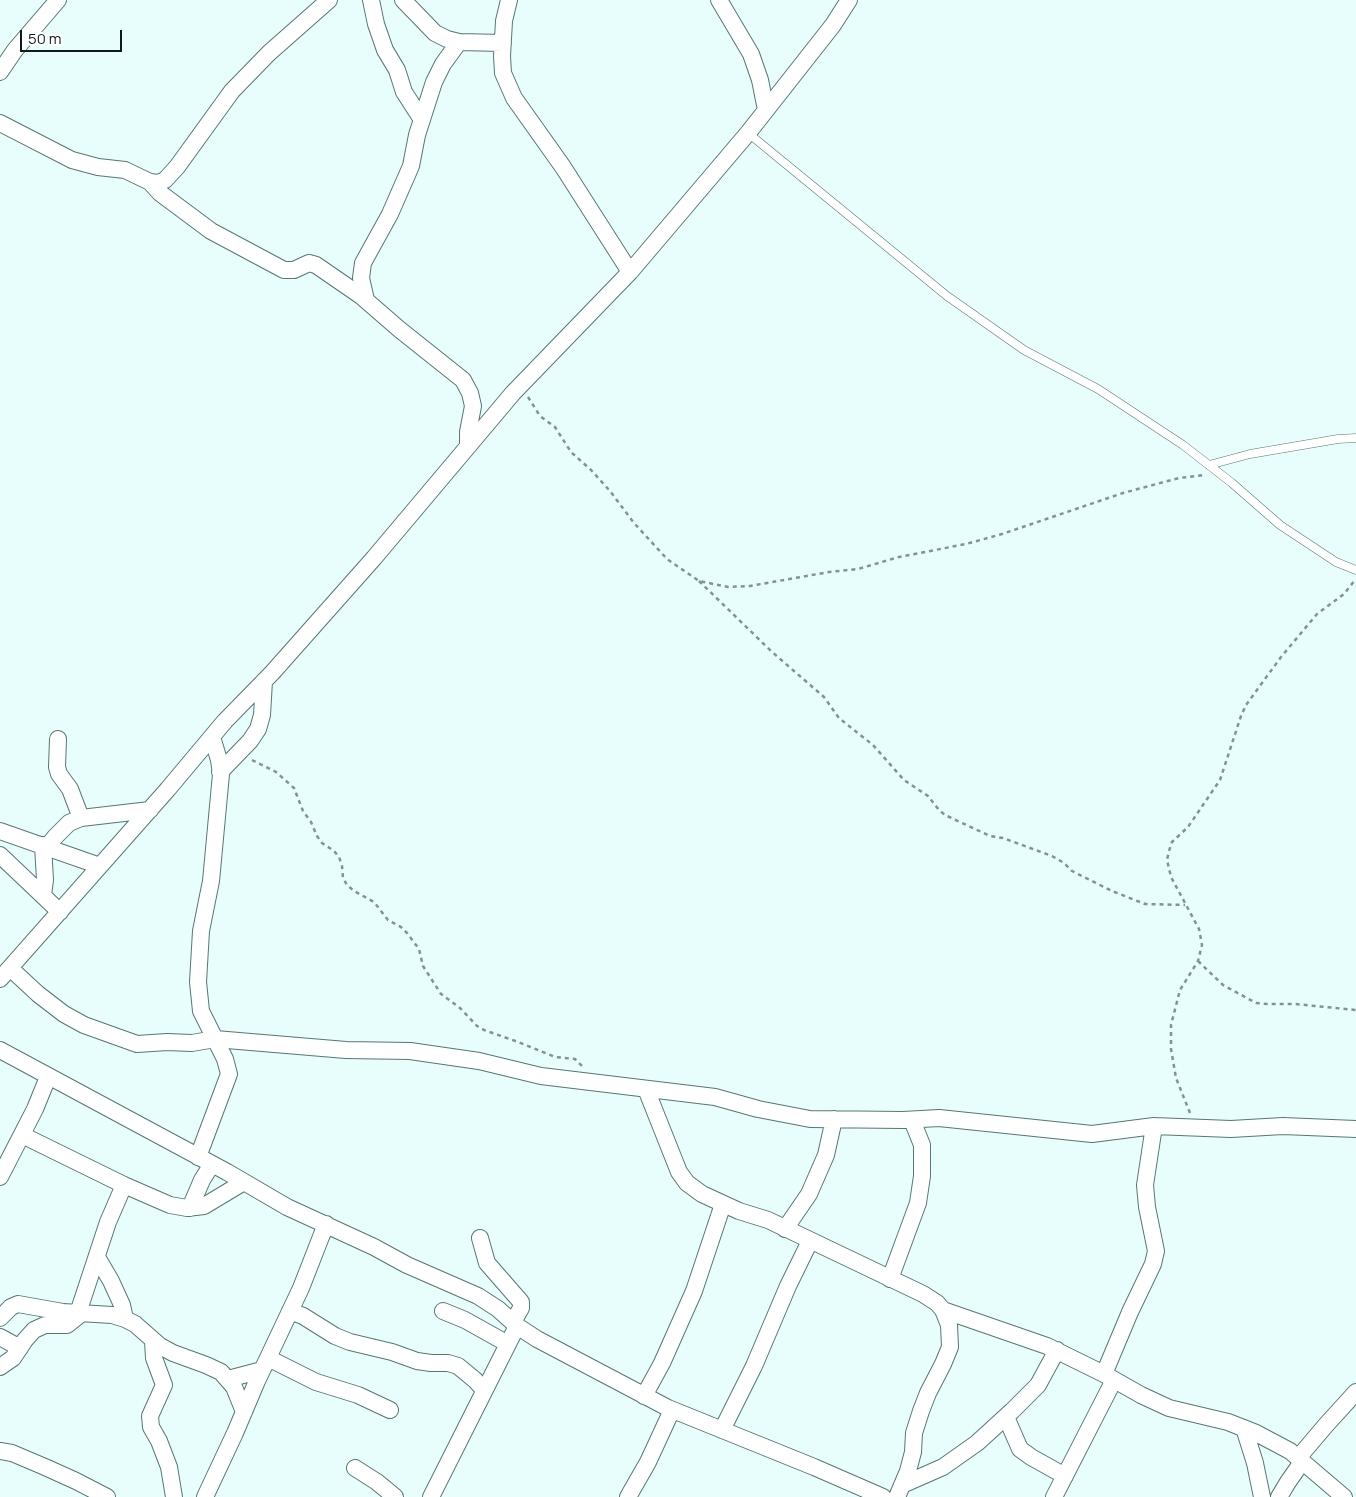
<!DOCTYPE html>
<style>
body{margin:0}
#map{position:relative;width:1356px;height:1497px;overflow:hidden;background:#e7fefc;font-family:Manrope,sans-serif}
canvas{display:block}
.scale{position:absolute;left:20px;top:30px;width:102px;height:22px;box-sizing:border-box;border:2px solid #0d1b1a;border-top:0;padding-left:6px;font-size:15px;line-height:18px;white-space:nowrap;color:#0d1b1a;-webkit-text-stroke:4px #fff;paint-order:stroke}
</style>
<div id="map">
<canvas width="1356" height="1497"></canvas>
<div class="scale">50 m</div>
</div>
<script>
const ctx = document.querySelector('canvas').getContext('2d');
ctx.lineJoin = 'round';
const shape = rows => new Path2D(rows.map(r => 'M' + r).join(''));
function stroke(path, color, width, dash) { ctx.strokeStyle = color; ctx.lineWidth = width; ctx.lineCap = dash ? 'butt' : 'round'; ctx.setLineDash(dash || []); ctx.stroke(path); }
const path = shape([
 [528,397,540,416,555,427,571,452,591,470,610,491,634,523,667,559,699,581,728,587,750,586,829,572,858,569,899,557,966,544,1002,534,1123,493,1179,478,1205,475],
 [699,581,771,651,824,697,839,718,873,745,904,780,928,796,939,810,945,815,990,836,1003,838,1052,856,1064,863,1072,871,1112,891,1145,904,1185,905],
 [252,760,276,772,294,788,303,811,311,822,317,836,322,843,334,851,339,857,342,866,343,878,347,885,354,891,374,902,388,920,401,927,407,933,419,949,423,966,441,994,460,1008,477,1026,484,1030,518,1042,555,1057,575,1059,582,1066],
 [1198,961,1223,985,1256,1003,1267,1004,1295,1004,1356,1010],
 [1190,1113,1176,1078,1171,1049,1171,1025,1180,990,1198,961,1202,945,1199,929,1171,877,1167,860,1169,851,1172,842,1188,827,1220,780,1241,716,1246,705,1281,657,1317,614,1344,594,1355,580]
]);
const lane = shape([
 [748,133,947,296,1024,350,1098,389,1183,445,1232,483,1280,525,1336,562,1356,570],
 [1209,465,1250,454,1338,439,1356,438]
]);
const street = shape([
 [371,0,376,24,385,50,397,70,404,92,422,120],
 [403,0,435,33,447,39,459,42,503,43],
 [509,0,504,21,502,56,503,73,514,98,563,167,630,272],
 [719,0,751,54,760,80,766,110],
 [0,72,15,50,58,0],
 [0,123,72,160,98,167,125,170,150,182,158,183,165,180,177,167,232,91,269,53,329,0],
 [150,182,160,193,211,231,284,270,294,270,309,263,316,265,361,296,399,329,463,380,470,393,473,406,468,432,468,446],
 [366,300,361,278,363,263,390,214,411,166,417,135,434,82,443,64,459,42],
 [58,739,57,767,59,774,70,789,81,818],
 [220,772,250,741,258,729,262,715,264,681],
 [0,831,100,866],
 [47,847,55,837,69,823,81,818,150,810],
 [0,855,60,912],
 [43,895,45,880,43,845],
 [10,968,38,994,64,1014,84,1025,137,1044,167,1042,192,1043,215,1039,346,1050,410,1051,479,1061,541,1076,715,1097,758,1109,810,1119,903,1120,939,1118,1092,1134,1154,1126,1231,1129,1283,1126,1356,1129],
 [0,979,168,789,225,721,272,673,374,558,513,393,630,272,748,133,833,25,849,0],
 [0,1050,227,1172,287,1207,374,1247,407,1265,478,1296,498,1309,517,1326,537,1339,668,1408,814,1467,883,1497],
 [646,1089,679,1172,687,1183,702,1194,739,1211,768,1220,923,1294,937,1303,943,1310,949,1325,950,1347,943,1364,928,1393,921,1411,914,1433,913,1452,908,1471,897,1497],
 [22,1135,124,1185,170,1205,187,1208,204,1206,244,1182],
 [198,1157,229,1074,225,1059,201,1011,198,982,201,931,211,881,221,774,219,760,212,737],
 [0,1177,35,1109,48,1077],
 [190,1208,202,1180,212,1164],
 [785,1229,809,1194,826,1155,834,1119],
 [480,1238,487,1263,521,1302,521,1308,513,1322],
 [97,1257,111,1281,122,1305,125,1319],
 [890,1279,918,1203,922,1176,922,1145,912,1120],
 [943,1310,1047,1346,1104,1374,1141,1395,1169,1408,1228,1422,1256,1433,1290,1451,1344,1497],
 [290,1311,303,1316,335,1336,350,1342,392,1352,417,1361,431,1363,448,1363,458,1366,475,1380,484,1390],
 [443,1311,465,1320,508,1344],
 [78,1313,108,1222,124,1185],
 [0,1318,11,1307,18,1304,63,1312,112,1315,125,1319,135,1324,160,1346,173,1353,206,1365,221,1372,234,1387,244,1412],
 [0,1337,20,1348],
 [153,1341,154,1358,164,1385,150,1416,151,1427,159,1441,169,1467,174,1497],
 [268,1358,316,1382,358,1395,390,1410],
 [0,1367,13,1358,25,1340,34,1330,45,1325,67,1325,82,1313],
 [1104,1374,1130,1312,1153,1264,1156,1251,1147,1207,1145,1185,1154,1126],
 [228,1379,262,1370],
 [644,1396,662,1363,694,1291,723,1204],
 [1006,1417,1020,1449,1031,1457,1065,1476],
 [1244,1428,1255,1463,1262,1497],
 [722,1430,754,1366,788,1286,810,1241],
 [0,1451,12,1453,45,1467,76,1481,107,1497],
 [1298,1458,1326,1425,1356,1392],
 [355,1468,377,1482,395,1497],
 [902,1485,943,1467,977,1443,1012,1411,1038,1385,1057,1350],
 [205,1497,235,1433,257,1381,301,1288,326,1224],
 [431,1497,517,1326],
 [628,1497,648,1462,672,1410],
 [1054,1497,1114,1380],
 [1279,1497,1288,1482,1302,1462]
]);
stroke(lane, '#547875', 9);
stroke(street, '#547875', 18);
stroke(path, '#819493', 2.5, [4, 4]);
stroke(lane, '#fff', 8);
stroke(street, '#fff', 16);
</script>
